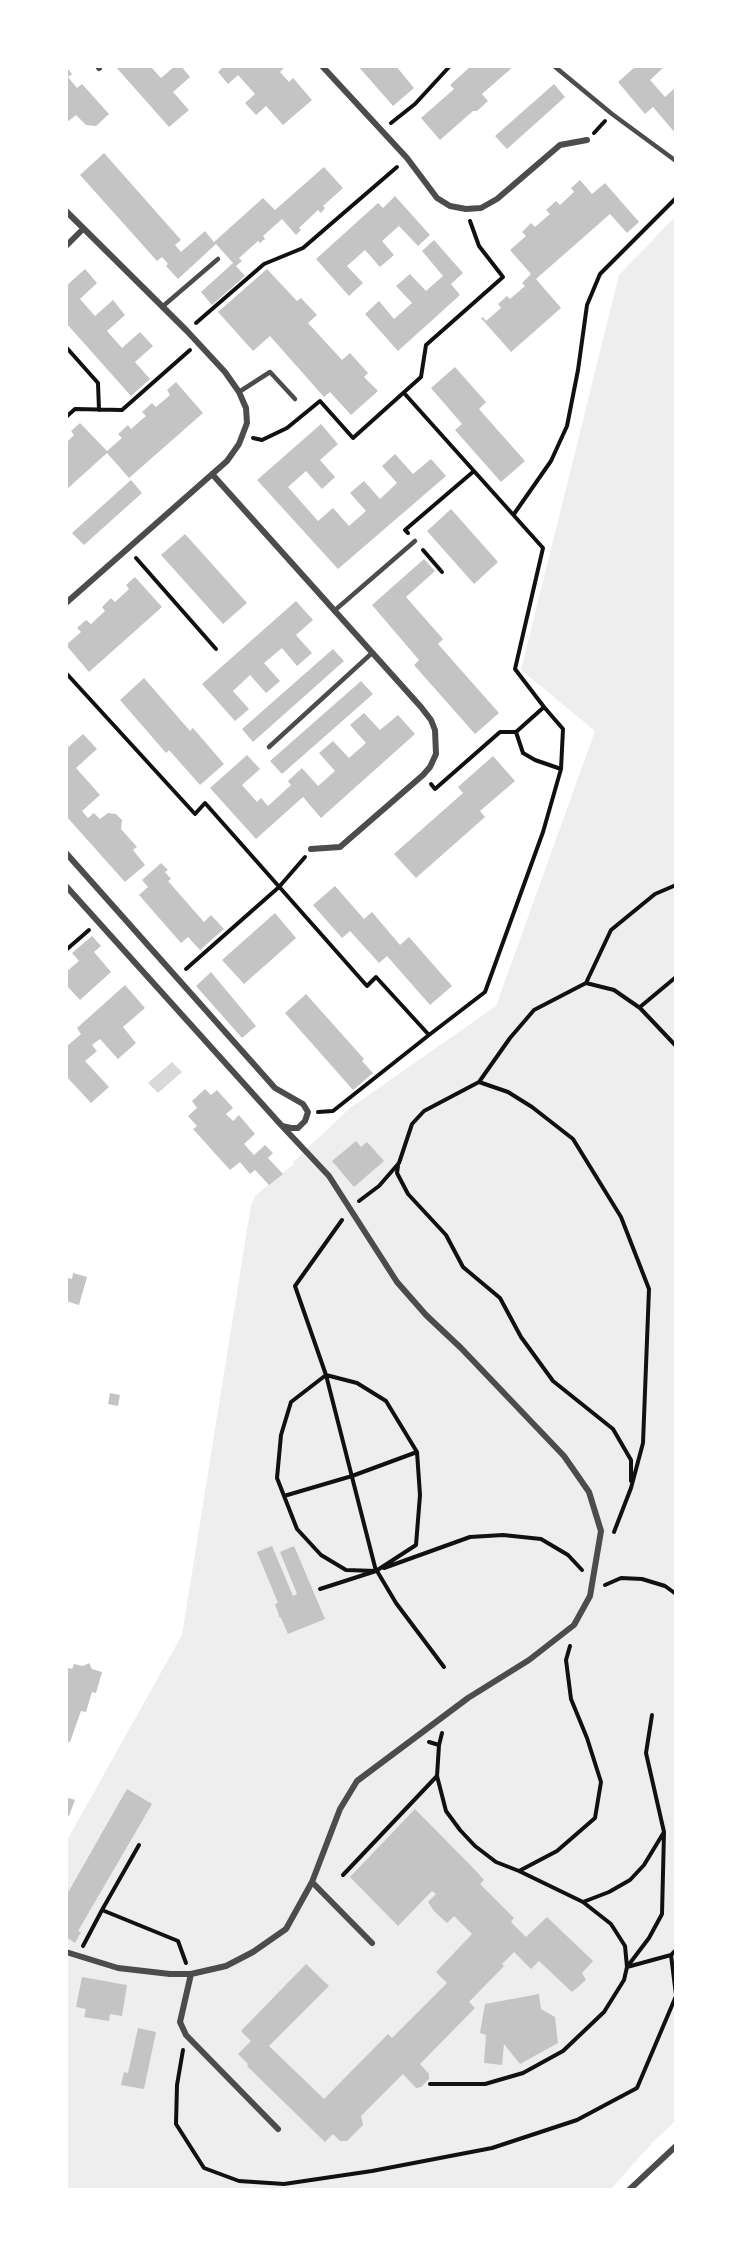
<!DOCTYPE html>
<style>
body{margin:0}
#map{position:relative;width:742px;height:2256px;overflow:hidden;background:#fff;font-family:Inter,sans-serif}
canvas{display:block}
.frame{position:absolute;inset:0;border:68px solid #fff;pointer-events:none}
</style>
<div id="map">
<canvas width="742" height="2256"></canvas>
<div class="frame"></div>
</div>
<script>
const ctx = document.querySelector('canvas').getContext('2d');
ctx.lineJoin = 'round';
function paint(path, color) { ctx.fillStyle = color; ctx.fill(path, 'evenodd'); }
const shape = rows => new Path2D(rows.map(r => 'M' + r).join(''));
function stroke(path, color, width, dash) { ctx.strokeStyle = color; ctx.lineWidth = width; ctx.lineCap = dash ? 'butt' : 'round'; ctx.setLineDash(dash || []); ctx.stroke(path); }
const green = shape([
 [676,216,676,2120,654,2141,610,2190,66,2190,66,1842,182,1635,251,1205,256,1195,294,1164,293,1162,350,1108,496,1006,595,731,521,670,619,275]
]);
const water = shape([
 [172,1062,182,1072,158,1093,148,1083]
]);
const building = shape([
 [115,66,150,66,161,78,175,66,181,66,190,77,173,92,189,110,169,127],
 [224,66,282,66,284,68,280,72,289,82,293,78,312,100,283,125,266,106,256,115,245,103,255,94,238,75,228,84,218,72],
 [358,66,396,66,414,88,393,106],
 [471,66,514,66,482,94,488,101,477,111,473,111,440,140,421,118,454,89,450,85],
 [636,66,665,66,650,80,665,97,676,87,676,134,653,107,645,114,618,82],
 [66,67,72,74,68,77,77,88,82,84,109,114,96,126,86,125,76,115,66,123],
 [554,84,565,97,507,149,495,136],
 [104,153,181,240,175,245,181,252,205,231,214,242,263,198,275,210,324,167,343,188,323,206,325,208,321,213,318,210,299,228,301,230,296,235,282,219,263,236,265,239,260,243,258,241,239,258,242,261,236,266,245,276,212,305,201,292,233,263,216,244,178,279,166,266,168,264,162,257,157,261,80,175],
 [580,180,592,194,605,183,639,222,627,233,610,214,536,279,561,308,511,352,481,318,483,317,486,321,501,308,498,304,507,296,510,299,525,286,522,283,531,274,510,250,526,236,522,232,531,223,535,227,550,214,546,210,556,201,560,205,574,192,571,188],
 [395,196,430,235,418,246,399,226,382,241,394,255,380,267,365,250,347,266,363,283,349,296,316,259,378,203,383,208],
 [434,240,463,273,451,284,460,295,398,351,365,314,379,301,394,319,412,303,396,286,410,274,426,291,443,276,422,251],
 [85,269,97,283,80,299,95,316,113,300,125,315,107,331,122,348,140,332,153,346,135,362,150,379,131,396,66,323,66,286],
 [267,269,297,301,301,298,317,315,308,323,342,360,350,353,368,373,364,377,378,391,351,415,330,392,324,397,270,336,253,351,218,312],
 [455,367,486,402,479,409,525,461,501,482,455,430,462,424,431,388],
 [176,382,203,413,129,478,107,453,66,490,66,443,74,435,71,431,80,423,107,451,122,438,118,434,128,425,131,429,146,416,142,412,152,403,156,407,170,395,167,390],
 [321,424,338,444,320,460,335,477,322,489,306,471,288,487,318,521,333,508,349,526,366,511,350,493,364,481,380,499,397,483,382,466,395,454,413,474,431,459,446,476,338,569,257,480],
 [131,480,142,493,84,545,72,533],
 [451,509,498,562,474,584,427,531],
 [185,534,247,603,223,624,161,555],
 [424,559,435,571,406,597,443,639,438,644,499,713,475,734,414,665,419,660,372,605],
 [135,577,162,607,89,672,66,645,81,632,77,628,86,620,91,624,105,611,102,607,111,598,115,602,129,589,126,585],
 [296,601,313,620,296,635,312,653,297,666,282,648,264,663,280,681,266,693,250,675,233,691,249,709,235,721,202,684],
 [333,649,344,661,253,742,242,729],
 [144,678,190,731,193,728,224,764,200,785,169,750,166,753,120,700],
 [361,681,373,694,282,774,270,761],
 [364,713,380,730,398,715,415,734,321,818,303,797,256,839,210,788,247,755,260,769,242,785,257,802,261,798,268,806,291,785,288,781,302,768,318,786,335,771,319,753,333,741,349,758,366,743,350,725],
 [83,734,97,749,76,768,100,795,82,811,88,818,94,813,100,819,108,813,116,814,122,820,121,829,137,847,133,850,145,865,125,882,66,816,66,749],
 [493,756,515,781,480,811,485,817,416,878,394,854,463,793,458,787],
 [161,863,168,870,165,872,171,879,168,881,204,922,211,915,224,929,200,950,188,937,181,943,139,895,148,887,142,880],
 [335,886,364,919,372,912,400,945,409,937,452,986,430,1005,387,956,379,963,350,931,342,938,313,905],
 [275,913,296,938,244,984,222,960],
 [92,936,101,946,94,952,111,972,80,1000,66,985,66,972,79,961,72,953],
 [211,972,256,1026,242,1038,196,986],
 [125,985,145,1008,123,1027,136,1043,118,1059,100,1039,92,1045,97,1051,85,1061,109,1087,91,1103,66,1076,66,1047,81,1034,77,1028],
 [306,994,364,1059,362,1061,373,1073,353,1090,285,1013],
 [205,1089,211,1095,217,1090,233,1108,226,1114,233,1121,239,1115,255,1134,244,1144,254,1155,265,1145,273,1153,268,1158,283,1174,269,1185,255,1170,250,1174,240,1162,230,1170,193,1129,197,1126,188,1116,197,1108,192,1101],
 [356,1141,361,1147,367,1142,384,1161,354,1187,332,1161],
 [73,1273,87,1277,79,1305,66,1301,66,1277,72,1279],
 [110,1393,120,1395,118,1406,108,1404],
 [272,1546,293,1596,297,1594,280,1552,294,1546,325,1619,288,1634,281,1618,278,1616,279,1615,275,1604,278,1603,257,1552],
 [89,1663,92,1669,102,1672,96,1693,92,1692,86,1712,81,1711,70,1742,66,1741,66,1667,72,1669,74,1664,83,1666],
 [127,1789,152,1804,78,1931,81,1932,75,1943,66,1937,66,1896],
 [66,1797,75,1800,69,1816,66,1815],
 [415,1809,477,1872,484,1880,480,1884,514,1918,511,1922,526,1937,547,1917,593,1961,582,1973,586,1980,572,1992,539,1961,531,1969,514,1952,502,1964,504,1966,469,2002,475,2008,420,2064,429,2074,429,2079,421,2087,416,2088,403,2074,361,2116,363,2125,347,2141,340,2141,333,2134,325,2142,247,2066,248,2064,238,2054,251,2041,241,2031,306,1964,329,1986,269,2046,324,2099,388,2034,392,2038,447,1983,436,1972,472,1934,454,1916,447,1923,434,1911,428,1902,436,1894,432,1891,398,1926,350,1877],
 [82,1977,127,1985,122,2016,110,2014,109,2021,84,2017,86,2009,76,2007],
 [539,1994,541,2009,555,2017,558,2043,520,2064,504,2044,502,2065,484,2063,486,2035,480,2033,485,2004],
 [138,2028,156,2032,144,2089,121,2085,124,2072,128,2073]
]);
const path = shape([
 [391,123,415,104,450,66],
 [594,133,605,121],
 [196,323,264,264,303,248,397,167],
 [66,347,98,383,99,410],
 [404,393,543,548,515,669,544,707,516,732,500,732,435,789,431,784],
 [66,417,75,409,122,410,190,350],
 [253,438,262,440,287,428,320,401,353,438,421,377,426,345,503,277,479,246,470,221],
 [514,514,551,461,567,426,578,370,587,305,600,274,676,198],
 [408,533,405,530,474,471],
 [423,550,442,572],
 [136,558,216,649],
 [66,673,195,814,205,803,367,986,376,977,429,1035,485,992,543,832,561,769,563,729,544,707],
 [516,732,523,753,535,760,561,769],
 [66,950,89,930],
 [186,969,279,887,305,857],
 [586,983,614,990,640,1008,676,1046],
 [640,1007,676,977],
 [479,1082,508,1092,532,1107,573,1139,621,1217,649,1289,643,1443,631,1488,614,1532],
 [318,1112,333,1111,429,1035],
 [398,1166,397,1173,408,1194,446,1235,463,1267,500,1298,521,1337,553,1381,613,1429,631,1460,631,1481],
 [359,1201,379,1186,399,1163,412,1124,424,1111,479,1082,510,1038,534,1010,586,983,611,930,655,894,676,885],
 [326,1375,357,1383,386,1401,417,1452,420,1495,416,1545,376,1571,346,1570,321,1555,297,1529,277,1478,281,1435,291,1402,326,1375],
 [284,1496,352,1476,417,1452],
 [384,1568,470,1537,503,1535,541,1539,568,1555,582,1570],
 [377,1571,396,1603,444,1667],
 [605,1585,621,1578,642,1579,665,1586,676,1594],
 [320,1589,376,1571,326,1375,295,1286,342,1220],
 [652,1715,646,1753,664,1832],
 [429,1742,439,1745,442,1733],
 [439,1745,437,1776,446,1811,460,1830,475,1846,496,1862,519,1871,557,1851,595,1818,601,1782,587,1738,571,1699,566,1660,570,1646],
 [664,1832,662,1914,649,1938,627,1967,625,1946,611,1924,583,1902,609,1892,630,1880,644,1865,664,1832],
 [519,1871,583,1902],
 [343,1875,437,1776],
 [102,1910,139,1845],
 [83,1946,102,1910,178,1941,186,1963],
 [676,1950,671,1955,676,1995],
 [183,2050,177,2085,176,2124,204,2168,239,2181,284,2184,372,2171,492,2148,577,2120,637,2088,676,1996],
 [430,2084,485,2084,523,2073,563,2051,604,2012,624,1980,627,1967,671,1955]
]);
const service = shape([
 [554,66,612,114,676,161],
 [162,307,218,259],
 [239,392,270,372,295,399],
 [334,611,415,541],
 [269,747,372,653]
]);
const minor = shape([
 [98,66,99,68],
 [322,66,407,158,437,198,450,206,466,209,481,208,497,199,560,145,587,140],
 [66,211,187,331,225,372,239,392,246,408,247,423,239,444,227,461,66,603],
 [66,246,83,229],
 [212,474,421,707,431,720,435,730,436,754,430,767,423,775,340,847,311,849],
 [66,853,275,1088,303,1104,308,1112,305,1121,298,1128,291,1128,282,1126,66,886],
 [282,1126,329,1176,397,1282,426,1315,461,1348,564,1456,589,1492,601,1531,590,1596,574,1625,529,1660,468,1698,357,1781,340,1809,312,1882],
 [66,1952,118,1968,170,1974,191,1974,180,2022,186,2035,278,2129],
 [191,1974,226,1966,253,1952,286,1929,312,1882,372,1943],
 [629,2190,676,2146]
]);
paint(green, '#eee');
paint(water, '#d9d9d9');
paint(building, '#c4c4c4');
stroke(path, '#111', 4);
stroke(service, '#4c4c4c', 4.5);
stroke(minor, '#4c4c4c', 6);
</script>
